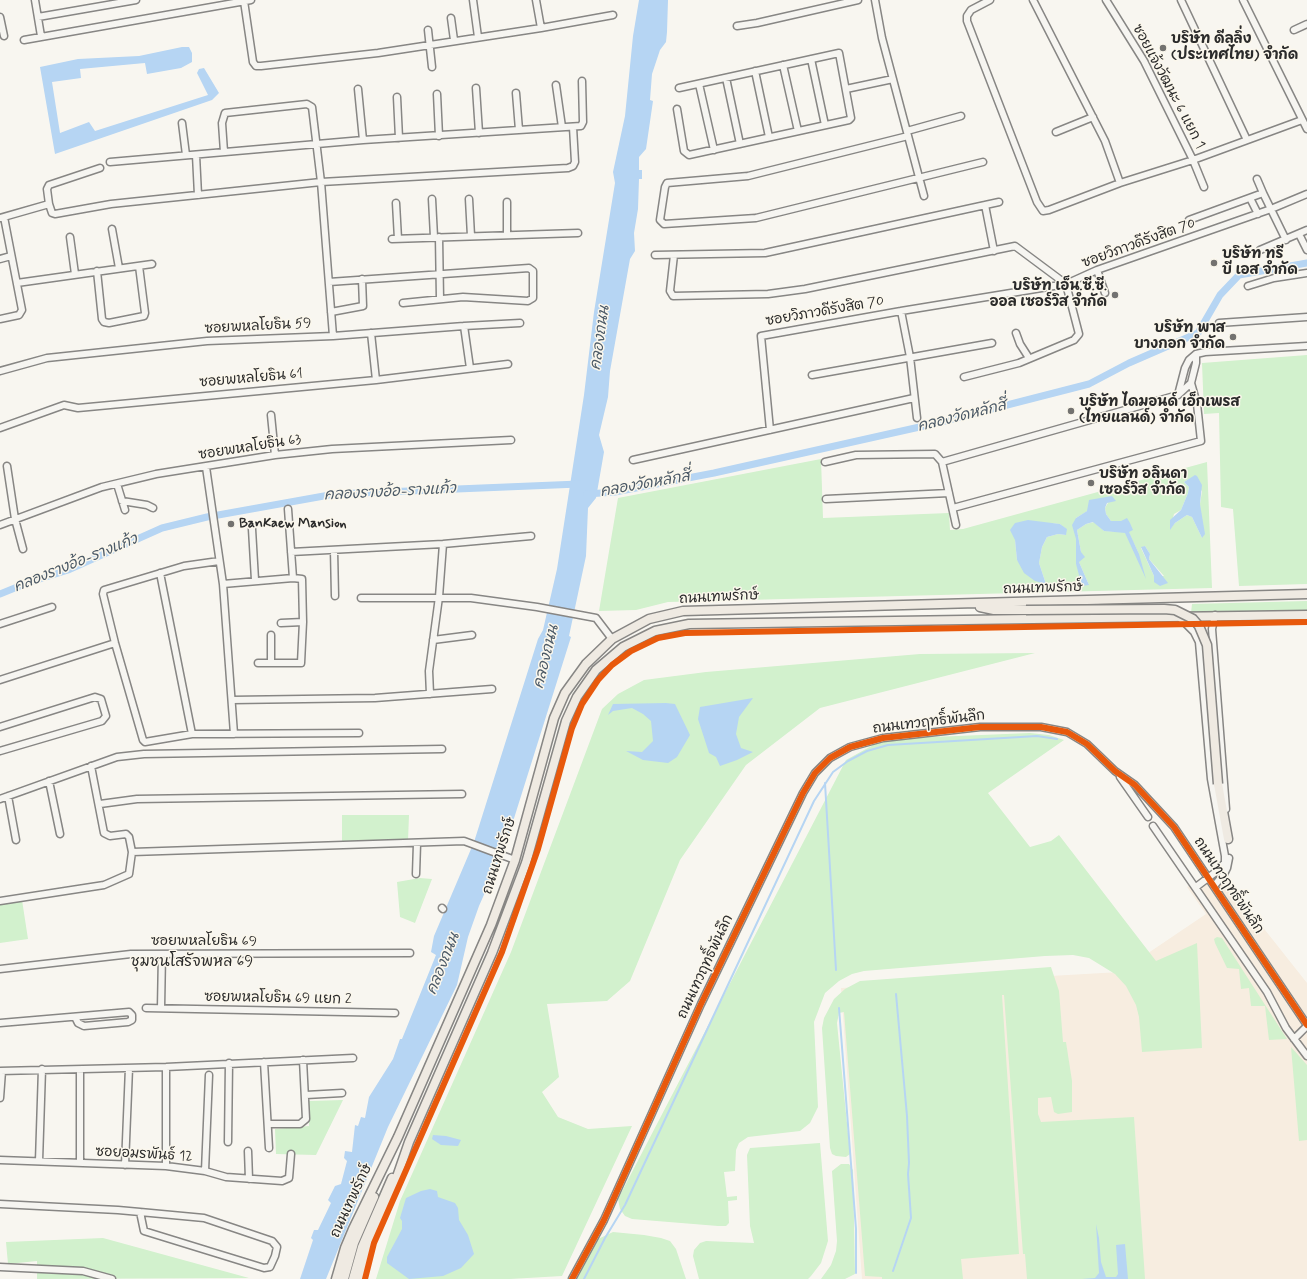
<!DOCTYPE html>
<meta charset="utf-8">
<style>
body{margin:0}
canvas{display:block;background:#f8f6f0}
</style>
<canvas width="1307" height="1279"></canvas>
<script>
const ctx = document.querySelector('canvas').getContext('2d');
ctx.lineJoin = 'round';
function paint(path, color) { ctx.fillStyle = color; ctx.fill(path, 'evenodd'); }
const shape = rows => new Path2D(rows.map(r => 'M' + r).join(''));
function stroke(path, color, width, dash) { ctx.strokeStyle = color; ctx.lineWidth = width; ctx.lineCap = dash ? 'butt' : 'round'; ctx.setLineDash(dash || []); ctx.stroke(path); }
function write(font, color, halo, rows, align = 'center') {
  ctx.font = font + ' Mynerve,"Playpen Sans Thai",sans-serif'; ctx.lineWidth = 3; ctx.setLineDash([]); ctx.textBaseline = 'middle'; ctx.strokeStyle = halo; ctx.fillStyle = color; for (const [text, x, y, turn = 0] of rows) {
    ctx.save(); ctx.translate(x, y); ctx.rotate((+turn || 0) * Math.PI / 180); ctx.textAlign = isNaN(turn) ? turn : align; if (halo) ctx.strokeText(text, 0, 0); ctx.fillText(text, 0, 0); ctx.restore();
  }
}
const built = shape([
 [1216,868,1307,983,1307,1279,862,1279,841,988,1120,972,1206,914,1187,887]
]);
const green = shape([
 [1307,355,1307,584,1239,586,1233,509,1221,507,1219,413,1204,414,1202,363],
 [821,459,823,518,949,513,950,530,963,529,1207,462,1212,588,668,602,636,610,599,611,618,498],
 [1189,479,1202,491,1200,504,1202,538,1192,517,1187,515,1175,523,1170,529,1174,514,1181,510,1188,493,1189,487,1184,482],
 [1112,496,1105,508,1106,514,1111,521,1121,521,1128,531,1139,554,1125,532,1104,531,1094,522,1086,524,1077,530,1081,552,1079,562,1089,585,1076,564,1076,518],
 [1047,523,1060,524,1066,529,1066,535,1058,534,1047,537,1042,547,1039,563,1046,584,1017,560,1015,540],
 [1145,546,1150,554,1149,559,1164,576,1154,576,1141,548],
 [1307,601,1307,611,1191,613,1192,604],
 [1035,653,820,708,746,765,680,860,630,981,607,1001,547,1004,559,1077,542,1092,558,1117,588,1129,632,1126,562,1276,510,1279,376,1279,400,1201,511,952,602,709,618,694,644,680,706,672,920,654],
 [1030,733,1049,735,1064,740,988,793,1030,847,1051,841,1059,835,1156,961,1197,943,1202,1048,1142,1052,1139,1017,1136,1005,1126,986,1115,974,1089,958,1073,955,1045,956,864,971,852,974,839,981,825,993,814,1022,818,1107,810,1123,800,1131,748,1137,739,1143,736,1150,735,1171,724,1172,727,1197,737,1196,737,1200,728,1201,729,1223,726,1226,718,1226,632,1219,625,1216,620,1209,618,1199,846,760,884,739],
 [342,815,409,815,408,841,342,844],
 [420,878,432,879,415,923,400,917,397,882],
 [22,900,28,939,0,943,0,904],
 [1217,937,1222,938,1287,1039,1269,1040,1265,1006,1251,1006,1249,988,1241,989,1239,969,1227,968,1215,943,1214,939],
 [1051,967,1059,991,1063,1042,1066,1042,1072,1081,1072,1112,1058,1114,1054,1112,1051,1097,1038,1098,1038,1114,1041,1122,1134,1117,1145,1279,1027,1279,1025,1254,1023,1254,1004,995,1002,995,1019,1254,961,1259,963,1279,882,1279,882,1277,865,1276,844,1012,839,1013,837,1023,850,1154,846,1157,836,1156,832,1154,830,1148,822,1028,824,1018,834,999,845,989,860,981],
 [1291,1047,1307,1065,1307,1140,1299,1141],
 [343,1100,316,1155,276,1154,275,1129,309,1126,309,1101],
 [820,1143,828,1241,821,1263,811,1276,808,1279,699,1279,693,1256,694,1250,700,1243,706,1241,754,1243,750,1226,747,1155,750,1148],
 [841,1164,849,1164,853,1170,855,1274,845,1279,821,1279,831,1265,836,1251,837,1241,832,1171],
 [613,1232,644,1235,661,1238,670,1241,676,1249,686,1279,577,1279,598,1239],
 [103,1238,249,1278,37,1279,37,1261,8,1264,6,1242]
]);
const water = shape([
 [639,0,668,0,667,32,666,42,660,50,652,74,650,100,653,101,646,149,639,157,639,170,642,170,642,179,639,179,638,209,634,233,635,251,630,259,610,371,608,397,599,435,604,452,596,498,588,508,586,556,569,636,571,637,505,847,479,906,468,937,457,985,388,1127,326,1279,300,1279,313,1240,311,1238,314,1230,318,1230,331,1203,328,1200,335,1186,341,1184,347,1161,344,1158,345,1151,352,1152,355,1125,358,1126,361,1117,365,1118,369,1097,393,1059,400,1039,402,1039,436,955,431,952,434,936,474,842,538,639,543,630,557,569,584,395,594,312,615,183,613,172,625,116,633,36],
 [182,47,189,47,192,53,192,62,181,68,147,74,145,63,80,69,81,78,52,82,60,133,89,122,95,131,208,95,197,73,199,69,204,68,219,93,212,100,55,154,40,67,78,59,139,56],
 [1195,475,1197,476,1202,485,1200,504,1205,534,1202,538,1192,517,1187,515,1175,523,1170,530,1170,520,1181,510,1188,493,1189,487,1184,482],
 [1112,496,1116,501,1107,503,1105,508,1106,514,1111,521,1121,521,1127,518,1130,523,1133,530,1129,532,1139,554,1146,579,1125,533,1104,531,1093,522,1086,524,1077,530,1081,552,1085,557,1079,562,1089,585,1082,586,1076,564,1076,539,1072,525,1076,518,1087,511,1089,500],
 [1028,520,1060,524,1067,529,1066,535,1058,534,1047,537,1042,547,1039,563,1046,584,1035,581,1024,573,1017,560,1015,540,1010,530,1015,523],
 [1145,546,1150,554,1149,559,1168,583,1160,586,1154,582,1154,576,1141,547],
 [753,698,739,717,736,734,741,748,753,752,737,760,720,766,716,757,709,753,698,719,700,707],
 [666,703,675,704,690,735,677,757,668,763,643,760,626,751,642,752,653,741,651,721,643,714,632,708,613,711,608,715,613,704],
 [433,1135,446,1136,461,1140,458,1146,441,1145,432,1139],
 [430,1189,437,1191,438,1197,455,1203,458,1208,459,1220,468,1235,474,1254,461,1268,443,1276,409,1279,387,1263,387,1257,402,1229,402,1221,400,1218,406,1198,421,1191],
 [1096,1224,1099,1238,1101,1262,1106,1277,1116,1277,1118,1274,1116,1245,1125,1244,1128,1279,1082,1279,1095,1278,1099,1273]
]);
const stream = shape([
 [825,783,836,970],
 [839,1008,856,1229,856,1273],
 [893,1271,911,1218,908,1174,909,1163,907,1116,896,994],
 [584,1279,605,1238,625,1205,814,801,833,772,848,761,867,751,888,745,1037,736,1057,739]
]);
const canal = shape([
 [587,494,615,492,714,473,933,424,1089,384,1129,363,1198,333,1220,295,1239,275,1307,263],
 [0,594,27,583,68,570,162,528,207,517,335,494,579,484]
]);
const minor = shape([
 [35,0,41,36],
 [473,0,478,37],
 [536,0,541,28],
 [875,0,882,38,924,196],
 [990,0,971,10,967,16,967,21,1037,202,1043,211,1049,210,1120,183,1193,160,1302,120],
 [1033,0,1105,141,1120,183],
 [1106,0,1144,61,1193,160,1204,187],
 [1181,0,1247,140],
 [1243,0,1307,129],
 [244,1,253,62,256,66,261,66,378,53,541,28,613,15],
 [0,17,4,36],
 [38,17,136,0],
 [451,18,454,40],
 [737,26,757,23,858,0],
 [428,30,432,67],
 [1294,30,1307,24],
 [24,40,251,0],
 [811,59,825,125],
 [783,65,798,131],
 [755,71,769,137],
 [726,78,740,144],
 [699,84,714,150],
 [556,85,562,127],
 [476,88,479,133],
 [358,89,363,140],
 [846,89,893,79],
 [516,93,519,130],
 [437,94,439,136],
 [397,97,399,138],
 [677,109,684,151,689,155,849,120,851,118,839,53,679,88],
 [182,123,186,155],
 [907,131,961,116],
 [1056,132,1093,117],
 [908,136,748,176,667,183,665,187,660,220,664,224,756,218,983,162],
 [224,152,222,123,225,113,307,104,312,107,321,182,333,336],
 [196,155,198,195],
 [110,162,363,140,581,126,583,122,582,81],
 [100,168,49,185,47,189,49,204,52,213,55,214,111,204,321,182,568,168,573,166,575,162,573,127],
 [1257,179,1263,193],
 [1250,198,1258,214],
 [432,199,434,237],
 [469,199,471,236],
 [396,203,398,239],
 [985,205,994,251],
 [0,218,49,204],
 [1189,220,1263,193,1286,240],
 [112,229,119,268],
 [1299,234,1307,250],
 [507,235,507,202],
 [70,237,75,274],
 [439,237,440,299],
 [392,239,578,233],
 [1260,250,1307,230],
 [655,255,765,253,999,202],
 [674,255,670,291,673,296,768,294,805,289,1015,246,1066,284,1079,334,1074,340,1019,363,964,377],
 [0,259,11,256],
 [1097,270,1105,293],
 [97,271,102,319,104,322,109,323,144,316,145,313,139,266],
 [329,282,529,268,533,271,533,298,528,301,463,297,403,303],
 [17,283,152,264],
 [1248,286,1274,278,1307,273],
 [901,311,910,357,917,418],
 [331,312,363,306,362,279],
 [0,319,19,315,22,310,4,217],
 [1219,323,1307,317],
 [464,326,470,368],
 [371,333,376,380],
 [1016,333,1020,344,1029,358],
 [0,371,47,358,207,341,333,336,464,326,520,323],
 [812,375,992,343],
 [1178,395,1185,368,1189,360,1196,354,1205,352,1307,346],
 [271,415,275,455],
 [0,428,64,405,78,408,376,380,508,364],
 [770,430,761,336,901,311,1066,284,1097,270,1271,209,1307,194],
 [633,460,914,398],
 [825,462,856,455,935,454,942,462,956,525],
 [942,462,1178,395,1191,383,1196,363,1196,354],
 [7,466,15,519,23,549],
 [206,467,223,584,234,734],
 [117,484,125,510],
 [826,499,949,493],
 [122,501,147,505,153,508],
 [953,508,1201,441,1197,404,1191,383],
 [288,509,293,578],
 [0,525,102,487,156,474,275,455,332,449,511,440],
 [252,529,255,580],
 [334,550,335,596],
 [291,552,443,544,531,536],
 [219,561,184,566,104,590,103,594,115,643,143,740,145,742,192,734,359,733],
 [160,573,192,734],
 [223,584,293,578,302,579,303,622,301,663,258,663],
 [361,598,471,598,537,607,596,618,612,639],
 [1215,615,1212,629,1226,809],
 [1178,616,1194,632,1199,642,1211,779,1225,856,1225,862,1221,868,1196,887],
 [281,623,303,622],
 [0,624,52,607],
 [271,635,271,663],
 [433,640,472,635],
 [0,680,115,643],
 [430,694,429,671,439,597,443,544],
 [232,700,375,698,492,689],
 [0,727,95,697,101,699,106,716,102,721,0,751],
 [1120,777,1148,817],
 [49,781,60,834],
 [8,796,16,840],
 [0,799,117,757,144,754,442,749],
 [100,804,137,799,462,794],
 [1153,826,1267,992,1286,1028,1307,1056],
 [132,852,464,841,515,860],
 [416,874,417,844],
 [1214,886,1224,874,1227,868,1229,858],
 [0,901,104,885,129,874,132,852,129,837,126,834,110,836,104,833,91,766],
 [442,908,443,909],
 [0,969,131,954,410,953],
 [146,1008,395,1013],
 [161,1008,162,954],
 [0,1023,129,1012,132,1015,132,1020,128,1022,84,1026,78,1023,75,1017],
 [1294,1039,1307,1026],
 [264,1062,269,1148],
 [166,1067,166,1166],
 [80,1070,80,1163],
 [0,1071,166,1067,353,1058],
 [306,1095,342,1093],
 [0,1098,2,1071],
 [268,1124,300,1124,306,1119,303,1060],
 [228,1142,229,1063],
 [248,1151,249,1179],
 [0,1160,166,1166,205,1171,226,1177,282,1181,289,1178,291,1154],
 [39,1161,42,1069],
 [125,1165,129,1068],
 [205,1171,209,1075],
 [0,1204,118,1210,140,1212,204,1218,272,1241,277,1247,275,1256,270,1267,264,1268,144,1231,140,1212],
 [0,1267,83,1271,112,1279],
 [572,1279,604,1220,701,1004,803,793,815,773,830,758,850,747,883,738,980,727,1041,727,1067,732,1087,744,1115,771,1135,785,1174,827,1307,1025]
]);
const major = shape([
 [980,607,994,610,1026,610],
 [1218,784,1228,839],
 [336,1279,345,1248,353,1229,398,1137,491,925,515,860,554,718,565,693,586,664,612,639,649,619,683,611,1307,594],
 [344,1279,354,1243,374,1197],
 [353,1279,362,1247,392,1178],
 [361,1279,364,1263,370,1241,390,1197,409,1142,492,953,526,863,566,721,577,697,596,670,623,647,655,631,689,624,1307,615]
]);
const majorBridge = shape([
 [1026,610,1164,609,1175,610,1193,619,1199,626,1207,645,1218,784]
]);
const cycleway = shape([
 [365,1279,374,1243,502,952,538,849,572,728,582,704,598,680,612,665,631,651,658,638,685,633,1307,622],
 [572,1279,604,1220,701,1004,803,793,815,773,830,758,850,747,883,738,980,727,1041,727,1067,732,1087,744,1115,771,1135,785,1174,827,1307,1025]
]);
const markers = [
 [1163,48,4,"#737270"],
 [1214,263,4,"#737270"],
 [1115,295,4,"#737270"],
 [1233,337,4,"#737270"],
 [1071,411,4,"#737270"],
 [1091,483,4,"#737270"],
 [231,524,4,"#737270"]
];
const poiNames = [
 ["บริษัท ดีลลิ่ง",1171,40],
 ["(ประเทศไทย) จำกัด",1171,56],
 ["บริษัท ทรี",1222,255],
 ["บี เอส จำกัด",1222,271],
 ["บริษัท เอ็น.ซี.ซี.",1107,287,"right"],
 ["ออล เซอร์วิส จำกัด",1107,303,"right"],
 ["บริษัท พาส",1225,329,"right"],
 ["บางกอก จำกัด",1225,345,"right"],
 ["บริษัท ไดมอนด์ เอ็กเพรส",1079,403],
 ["(ไทยแลนด์) จำกัด",1079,419],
 ["บริษัท อลินดา",1099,475],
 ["เซอร์วิส จำกัด",1099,491],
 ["BanKaew Mansion",239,524]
];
const streetNames = [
 ["ซอยแจ้งวัฒนะ 6 แยก 1",1168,87,62],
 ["ซอยวิภาวดีรังสิต 70",1139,244,-20],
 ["ซอยวิภาวดีรังสิต 70",825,312,-10],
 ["ซอยพหลโยธิน 59",258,327,-3],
 ["ซอยพหลโยธิน 61",251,379,-5],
 ["ซอยพหลโยธิน 63",250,448,-9],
 ["ถนนเทพรักษ์",1043,589,-2],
 ["ถนนเทพรักษ์",719,598,-3],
 ["ถนนเทวฤทธิ์พันลึก",929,723,-7],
 ["ถนนเทพรักษ์",500,856,-72],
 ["ถนนเทวฤทธิ์พันลึก",1228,886,56],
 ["ซอยพหลโยธิน 69",204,942],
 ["ถนนเทวฤทธิ์พันลึก",706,967,-65],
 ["ซอยพหลโยธิน 69 แยก 2",278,999,1],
 ["ซอยอมรพันธ์ 12",144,1155,3],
 ["ถนนเทพรักษ์",352,1201,-65]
];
const waterNames = [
 ["คลองถนน",601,338,-82],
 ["คลองวัดหลักสี่",962,417,-14],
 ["คลองวัดหลักสี่",645,485,-10],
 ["คลองรางอ้อ-รางแก้ว",390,493,-3],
 ["คลองรางอ้อ-รางแก้ว",76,564,-22],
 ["คลองถนน",547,657,-76],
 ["คลองถนน",444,964,-68]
];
const neighbourhoodNames = [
 ["ชุมชนโสรัจพหล 69",192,963]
];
paint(built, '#f7ede0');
paint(green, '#d2f1cd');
paint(water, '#b6d5f3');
stroke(stream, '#b6d5f3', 2);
stroke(canal, '#b6d5f3', 7);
stroke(minor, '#878684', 9);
stroke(major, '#878684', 11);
stroke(minor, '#f6f5f1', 6);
stroke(major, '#efeae2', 8);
stroke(majorBridge, '#878684', 11, []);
stroke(majorBridge, '#efeae2', 8);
stroke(cycleway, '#e8590c', 6);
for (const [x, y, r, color] of markers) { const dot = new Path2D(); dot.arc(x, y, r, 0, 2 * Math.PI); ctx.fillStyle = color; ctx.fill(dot); stroke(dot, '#fbf7ec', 1.5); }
write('bold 14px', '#2b2b2b', '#fbf7ec', poiNames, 'left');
write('14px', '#2b2b2b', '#fbf7ec', streetNames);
write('italic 15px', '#4c5a67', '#fbf7ec', waterNames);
write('15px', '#2b2b2b', '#fbf7ec', neighbourhoodNames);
</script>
